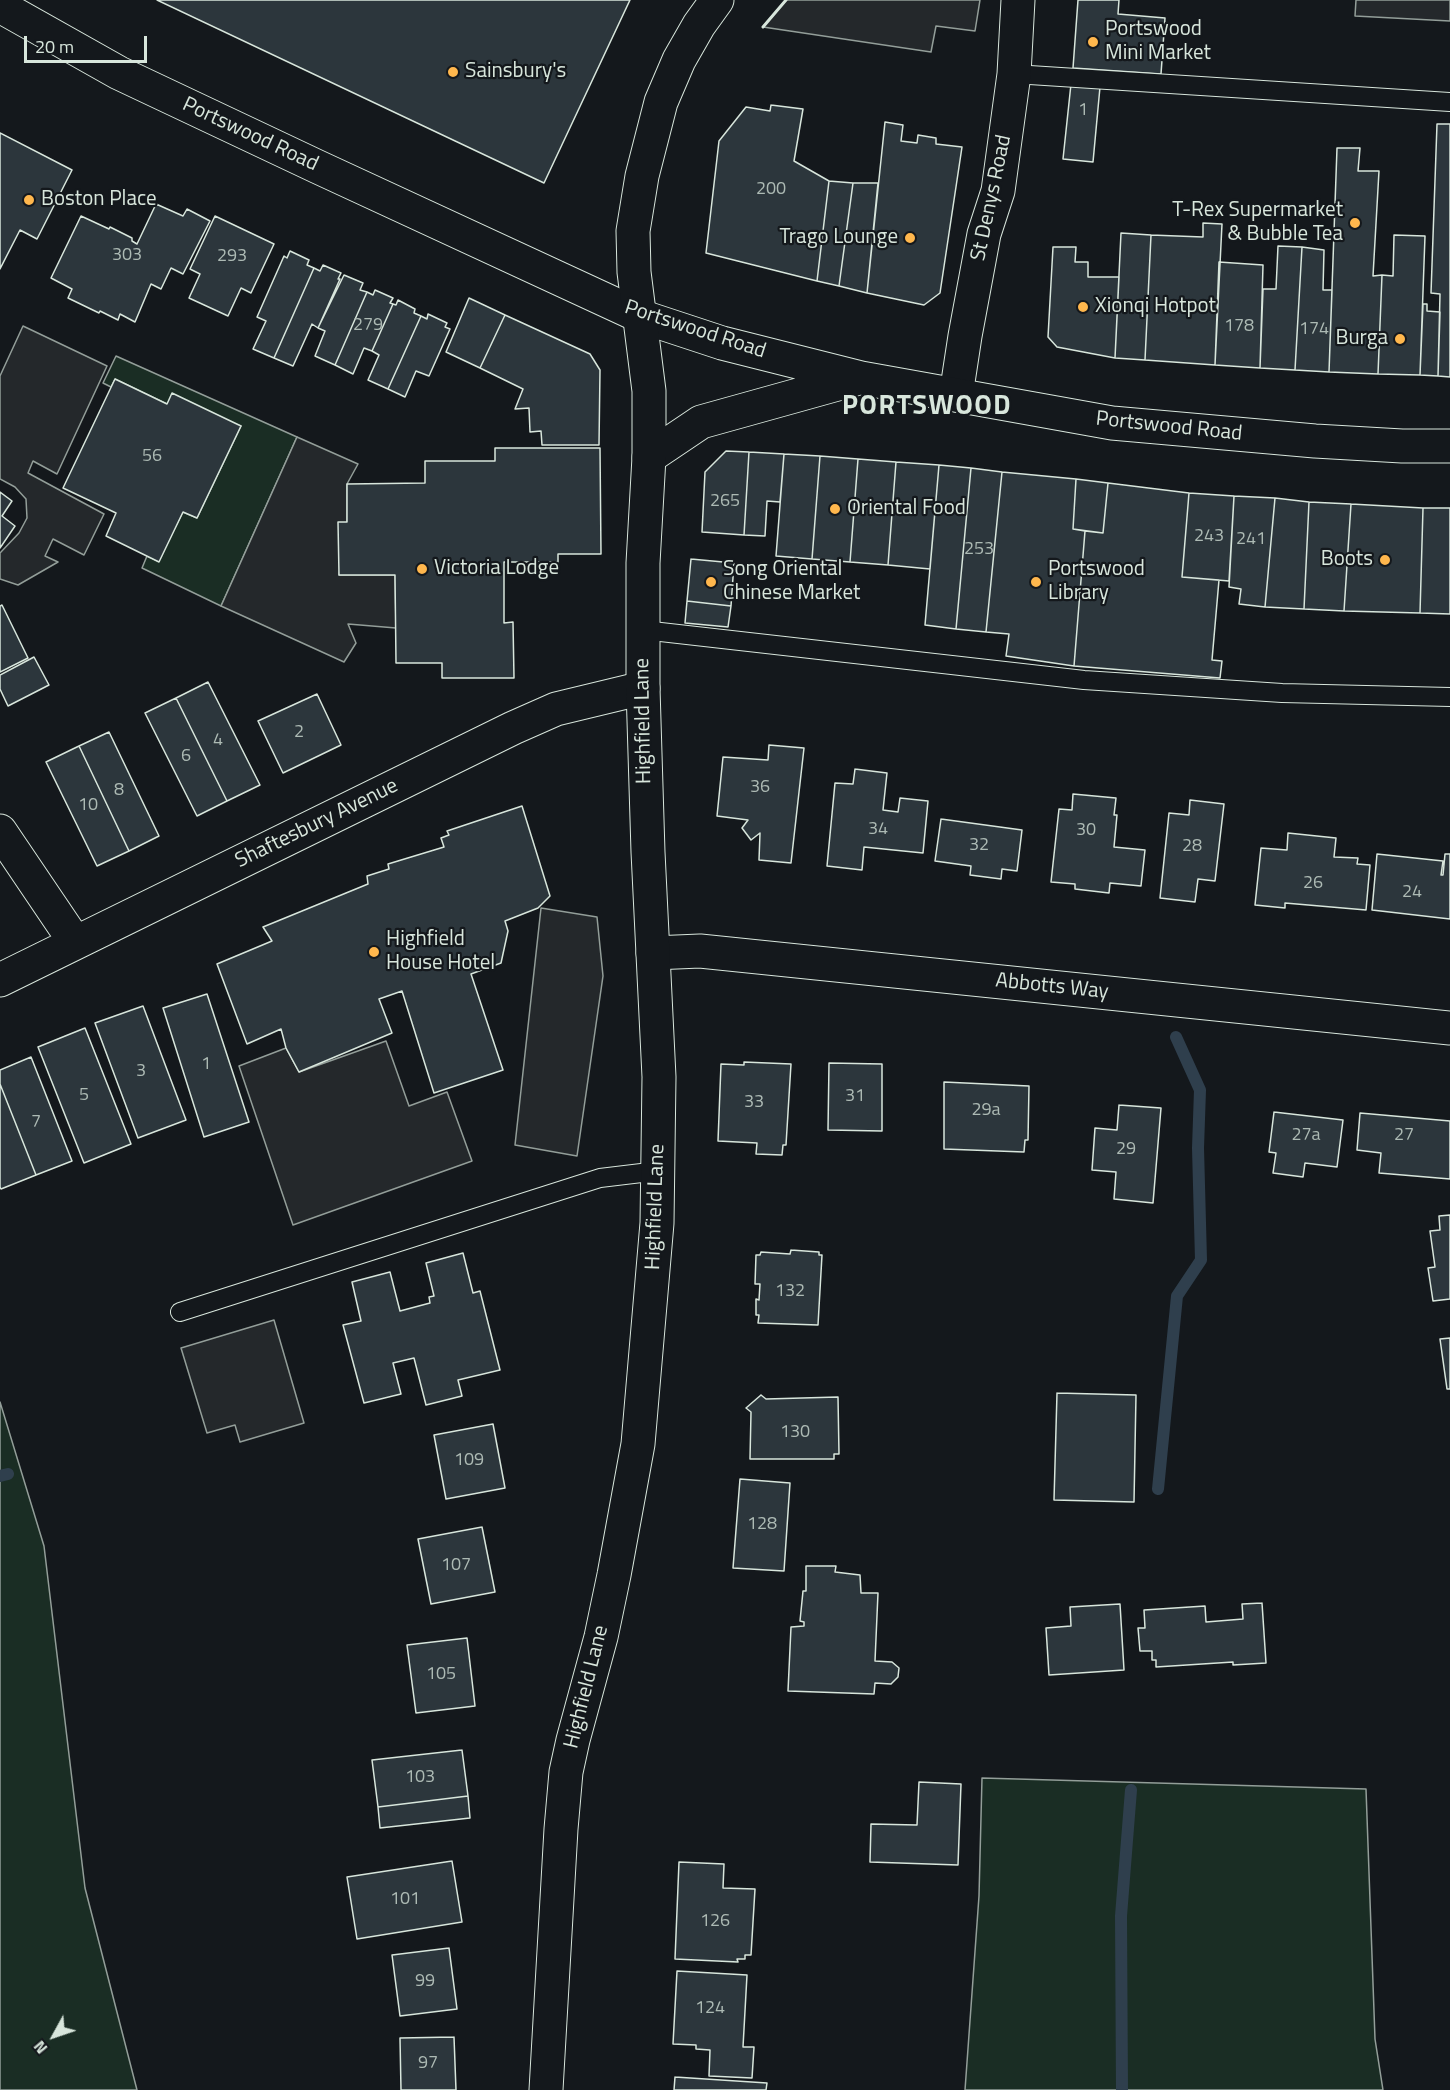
<!DOCTYPE html>
<style>
body{margin:0}
#map{position:relative;width:1450px;height:2090px;overflow:hidden;background:#14181c;font-family:"Titillium Web",sans-serif}
canvas{display:block}
.north{position:absolute;left:24px;top:2006px;width:60px;height:60px;-webkit-text-stroke:4px #14181c;paint-order:stroke;rotate:230deg;font-size:16px;font-weight:700;line-height:24px;text-align:center;color:#d8e6dc}
.north::after{content:'';display:block;margin:auto;width:21px;height:27px;background:#d8e6dc;clip-path:polygon(50% 0,100% 100%,50% 72%,0 100%)}
.scale{position:absolute;left:24px;top:36px;width:123px;height:27px;box-sizing:border-box;border:3px solid #d8e6dc;border-top:0;padding-left:8px;font-size:18px;line-height:21px;white-space:nowrap;color:#d8e6dc;-webkit-text-stroke:4px #14181c;paint-order:stroke}
</style>
<div id="map">
<canvas width="1450" height="2090"></canvas>
<div class="north">N</div>
<div class="scale">20 m</div>
</div>
<script>
const ctx = document.querySelector('canvas').getContext('2d');
ctx.lineJoin = 'round';
function paint(path, color) { ctx.fillStyle = color; ctx.fill(path, 'evenodd'); }
const shape = rows => new Path2D(rows.map(r => 'M' + r).join(''));
function stroke(path, color, width, dash) { ctx.strokeStyle = color; ctx.lineWidth = width; ctx.lineCap = dash ? 'butt' : 'round'; ctx.setLineDash(dash || []); ctx.stroke(path); }
function write(font, color, halo, rows, align = 'center') {
  ctx.font = font + ' "Titillium Web",sans-serif'; ctx.lineWidth = 4.5; ctx.setLineDash([]); ctx.textBaseline = 'middle'; ctx.strokeStyle = halo; ctx.fillStyle = color; for (const [text, x, y, turn = 0] of rows) {
    ctx.save(); ctx.translate(x, y); ctx.rotate((+turn || 0) * Math.PI / 180); ctx.textAlign = isNaN(turn) ? turn : align; if (halo) ctx.strokeText(text, 0, 0); ctx.fillText(text, 0, 0); ctx.restore();
  }
}
const green = shape([
 [116,356,297,437,221,606,142,568,147,556,158,561,183,512,197,518,241,426,167,404,115,379,111,387,103,383,116,356],
 [0,1402,44,1546,85,1888,137,2090,0,2090,0,1402],
 [982,1778,1366,1789,1375,2039,1383,2090,965,2090,979,1896,982,1778]
]);
const parking = shape([
 [786,0,980,0,975,31,936,26,931,52,763,27,786,0],
 [1356,0,1450,0,1450,21,1355,16,1356,0],
 [23,326,107,366,57,474,33,461,28,473,104,514,84,555,53,539,45,556,58,562,18,585,0,579,0,553,19,533,27,518,26,499,15,487,0,479,0,376,23,326],
 [297,437,358,464,347,484,347,522,339,575,395,575,396,628,348,624,356,643,344,662,221,606,297,437],
 [541,908,597,917,603,976,577,1156,515,1145,541,908],
 [386,1041,409,1106,447,1092,472,1161,293,1225,239,1066,286,1048,299,1072,386,1041],
 [274,1320,304,1423,240,1442,235,1425,207,1433,181,1348,274,1320]
]);
const stream = shape([
 [0,1476,8,1474],
 [1158,1489,1177,1296,1201,1260,1198,1148,1200,1090,1176,1037],
 [1122,2090,1121,1916,1131,1790]
]);
const building = shape([
 [157,0,630,0,544,183,157,0],
 [1078,0,1119,0,1118,14,1165,18,1161,74,1073,68,1078,0],
 [1071,84,1100,87,1093,162,1063,159,1071,84],
 [771,105,803,109,794,161,829,181,817,281,706,253,719,141,746,107,770,111,771,105],
 [885,122,903,125,901,141,917,143,918,135,936,138,936,144,962,147,940,293,924,305,867,293,885,122],
 [1437,124,1450,124,1450,377,1438,376,1440,294,1431,293,1437,124],
 [0,133,72,170,37,239,20,230,0,269,0,133],
 [1337,148,1360,148,1358,171,1379,171,1373,276,1382,275,1378,374,1329,372,1337,148],
 [829,181,853,183,839,286,817,281,829,181],
 [853,183,878,183,867,293,839,286,853,183],
 [156,204,183,216,187,209,210,221,183,274,171,268,161,289,151,284,135,322,120,314,118,320,100,311,99,313,68,298,72,289,51,278,81,216,109,229,110,227,132,238,132,241,137,244,156,204],
 [215,216,274,244,251,293,241,288,228,316,189,298,200,274,190,269,215,216],
 [1203,223,1222,224,1215,365,1145,360,1151,235,1203,237,1203,223],
 [1121,233,1151,235,1145,360,1115,358,1121,233],
 [1394,235,1425,236,1420,375,1378,374,1382,275,1393,276,1394,235],
 [1278,246,1302,247,1295,370,1260,368,1263,289,1276,289,1278,246],
 [1053,247,1076,247,1075,262,1088,262,1088,277,1119,277,1115,358,1057,347,1048,337,1053,247],
 [1302,247,1324,250,1323,290,1332,290,1329,372,1295,370,1302,247],
 [290,251,309,260,307,265,314,268,274,358,253,349,266,321,257,317,284,256,287,258,290,251],
 [1219,262,1263,265,1260,368,1215,365,1219,262],
 [323,265,341,273,338,279,340,279,318,328,312,324,293,366,274,358,314,268,320,271,323,265],
 [344,275,363,283,360,290,367,292,335,365,315,356,325,331,318,328,344,275],
 [375,290,393,298,390,303,393,304,372,351,364,348,353,374,335,365,367,292,373,295,375,290],
 [469,298,505,315,480,368,446,352,469,298],
 [398,300,415,309,414,313,421,316,388,389,368,380,379,355,372,351,393,304,396,305,398,300],
 [1423,304,1427,304,1427,311,1440,312,1438,376,1420,375,1423,304],
 [428,314,447,323,445,327,450,329,429,376,416,371,405,397,388,389,421,316,427,319,428,314],
 [505,315,590,354,600,370,599,445,542,445,541,431,530,432,529,408,515,409,523,389,480,368,505,315],
 [115,379,167,404,172,393,241,426,197,518,183,512,159,562,106,536,116,513,63,488,115,379],
 [495,448,600,448,601,554,558,554,558,562,504,562,504,623,513,622,514,678,442,678,442,663,396,663,395,575,339,575,338,522,347,522,347,484,425,483,425,461,495,461,495,448],
 [726,451,749,452,744,535,702,532,705,472,726,451],
 [749,452,784,454,780,502,767,501,765,536,744,535,749,452],
 [784,454,820,456,812,559,776,556,784,454],
 [820,456,858,459,850,562,812,559,820,456],
 [858,459,896,462,888,565,850,562,858,459],
 [896,462,939,465,930,569,888,565,896,462],
 [939,465,971,468,956,629,925,625,939,465],
 [971,468,1002,472,986,632,956,629,971,468],
 [1002,472,1076,479,1073,529,1085,531,1074,666,1006,656,1009,634,986,632,1002,472],
 [1076,479,1108,483,1103,533,1073,529,1076,479],
 [1108,483,1189,493,1182,577,1219,580,1212,660,1222,661,1220,678,1074,666,1085,531,1103,533,1108,483],
 [0,492,12,501,2,516,15,526,0,548,0,492],
 [1189,493,1234,496,1229,581,1182,577,1189,493],
 [1234,496,1275,498,1265,607,1239,604,1241,589,1229,587,1234,496],
 [1275,498,1309,502,1304,609,1265,607,1275,498],
 [1309,502,1351,504,1344,611,1304,609,1309,502],
 [1351,504,1423,508,1420,613,1344,611,1351,504],
 [1423,508,1450,508,1450,614,1420,613,1423,508],
 [691,559,734,563,731,606,687,601,691,559],
 [687,601,731,606,728,627,685,623,687,601],
 [2,605,28,658,0,672,0,606,2,605],
 [34,657,49,685,8,706,0,689,0,675,34,657],
 [208,682,260,785,227,801,176,698,208,682],
 [317,694,341,745,283,773,258,721,317,694],
 [176,698,227,801,197,816,145,713,176,698],
 [109,732,159,836,129,851,79,746,109,732],
 [769,745,804,748,791,863,759,860,760,833,751,840,742,828,748,820,717,816,723,757,768,760,769,745],
 [79,746,129,851,97,866,46,762,79,746],
 [855,769,887,773,883,810,898,812,900,798,928,801,923,853,864,847,862,870,827,866,835,783,853,784,855,769],
 [1073,794,1116,798,1114,815,1117,815,1114,847,1145,850,1141,886,1110,883,1109,893,1075,889,1075,884,1051,882,1059,809,1072,810,1073,794],
 [1190,800,1224,804,1215,881,1198,879,1195,902,1160,898,1169,813,1189,815,1190,800],
 [522,806,550,896,538,908,505,921,508,931,501,963,471,974,503,1070,434,1093,402,991,379,999,392,1033,299,1072,286,1048,281,1029,247,1044,217,964,272,941,263,927,368,884,367,876,389,869,388,864,444,847,441,838,449,835,447,831,522,806],
 [941,819,1022,830,1017,871,1002,869,1001,879,970,875,971,866,935,861,941,819],
 [1288,833,1336,838,1334,857,1358,858,1357,864,1370,865,1366,910,1285,903,1285,908,1255,905,1261,848,1287,850,1288,833],
 [1377,854,1443,861,1441,875,1443,875,1445,854,1450,854,1450,919,1372,910,1377,854],
 [207,994,249,1122,204,1137,163,1008,207,994],
 [143,1006,186,1120,138,1138,95,1023,143,1006],
 [85,1028,131,1144,84,1163,38,1047,85,1028],
 [31,1057,72,1161,36,1175,0,1084,0,1070,31,1057],
 [744,1062,791,1064,786,1145,783,1145,782,1155,756,1154,757,1143,718,1141,721,1064,744,1065,744,1062],
 [829,1063,882,1064,882,1131,828,1130,829,1063],
 [944,1082,1029,1086,1028,1140,1025,1140,1024,1152,944,1149,944,1082],
 [0,1084,36,1175,1,1189,0,1187,0,1084],
 [1119,1105,1161,1108,1153,1203,1114,1199,1116,1172,1092,1170,1095,1128,1117,1130,1119,1105],
 [1274,1112,1343,1120,1337,1167,1305,1163,1303,1177,1273,1173,1276,1153,1269,1152,1274,1112],
 [1360,1113,1450,1121,1450,1179,1379,1173,1381,1153,1357,1150,1360,1113],
 [1450,1215,1450,1299,1433,1301,1428,1268,1435,1267,1430,1231,1440,1230,1439,1216,1450,1215],
 [791,1250,819,1252,819,1255,822,1255,818,1325,758,1323,759,1315,756,1315,756,1299,759,1300,760,1284,755,1284,756,1255,760,1255,761,1252,790,1254,791,1250],
 [463,1253,473,1293,480,1291,500,1370,458,1380,462,1396,426,1405,414,1358,393,1363,401,1394,364,1403,343,1325,361,1321,352,1282,390,1272,400,1311,430,1303,429,1297,434,1296,426,1263,463,1253],
 [1450,1338,1450,1389,1447,1389,1440,1339,1450,1338],
 [1057,1393,1136,1395,1134,1502,1054,1500,1057,1393],
 [761,1395,766,1399,838,1397,839,1454,834,1454,834,1459,750,1459,751,1412,746,1408,761,1395],
 [493,1424,505,1488,446,1499,434,1435,493,1424],
 [740,1479,790,1483,784,1571,733,1568,740,1479],
 [482,1527,495,1592,431,1604,418,1539,482,1527],
 [806,1566,836,1566,835,1572,860,1575,861,1593,878,1593,875,1661,892,1662,899,1668,898,1677,891,1684,875,1683,874,1694,788,1691,791,1627,804,1626,804,1622,800,1621,803,1591,806,1591,806,1566],
 [1262,1603,1266,1663,1233,1665,1233,1662,1156,1667,1156,1660,1152,1660,1152,1651,1140,1651,1138,1628,1145,1628,1144,1610,1205,1606,1206,1622,1243,1619,1242,1604,1262,1603],
 [1120,1604,1124,1670,1049,1675,1046,1628,1071,1626,1070,1607,1120,1604],
 [467,1638,475,1706,416,1713,407,1645,467,1638],
 [462,1750,468,1796,378,1807,372,1760,462,1750],
 [919,1782,961,1784,958,1865,870,1862,871,1824,917,1825,919,1782],
 [468,1796,470,1818,380,1828,378,1807,468,1796],
 [452,1861,462,1922,357,1939,347,1877,452,1861],
 [679,1862,724,1864,723,1888,755,1889,751,1955,745,1955,745,1959,737,1959,738,1962,675,1959,679,1862],
 [449,1948,457,2009,400,2016,392,1955,449,1948],
 [677,1971,747,1975,743,2047,754,2047,752,2078,709,2076,710,2050,696,2049,696,2045,673,2044,677,1971],
 [454,2037,456,2090,401,2090,400,2038,454,2037],
 [675,2077,767,2083,766,2090,674,2090,675,2077]
]);
const lane = shape([
 [1014,74,1450,102],
 [643,630,1084,680,1282,693,1450,697],
 [180,1312,600,1178,658,1171]
]);
const street = shape([
 [956,395,965,336,984,234,998,191,1014,74,1018,0],
 [0,831,75,942],
 [653,953,700,951,1450,1028],
 [0,980,513,728,556,709,643,688]
]);
const secondary = shape([
 [0,6,119,73,318,167,640,316,722,343,861,378,1112,423,1315,441,1402,446,1450,446],
 [649,457,701,422,859,378]
]);
const primary = shape([
 [546,2090,561,1829,566,1772,573,1740,601,1637,614,1575,638,1444,657,1223,659,1077,648,852,643,688,643,563,649,457,649,391,634,272,633,231,642,176,661,102,679,60,699,25,717,0]
]);
const wall = shape([
 [763,27,786,0]
]);
const markers = [
 [1093,42,6,"#ffb74d"],
 [453,72,6,"#ffb74d"],
 [29,200,6,"#ffb74d"],
 [1355,223,6,"#ffb74d"],
 [910,238,6,"#ffb74d"],
 [1083,307,6,"#ffb74d"],
 [1400,339,6,"#ffb74d"],
 [835,509,6,"#ffb74d"],
 [1385,560,6,"#ffb74d"],
 [422,569,6,"#ffb74d"],
 [711,582,6,"#ffb74d"],
 [1036,582,6,"#ffb74d"],
 [374,952,6,"#ffb74d"]
];
const numberNames = [
 ["1",1083,111],
 ["200",771,190],
 ["303",127,256],
 ["293",232,257],
 ["279",368,326],
 ["178",1239,327],
 ["174",1314,330],
 ["56",152,457],
 ["265",725,502],
 ["243",1209,537],
 ["241",1251,540],
 ["253",979,550],
 ["2",299,733],
 ["4",218,741],
 ["6",186,757],
 ["36",760,788],
 ["8",119,791],
 ["10",88,806],
 ["34",878,830],
 ["30",1086,831],
 ["32",979,846],
 ["28",1192,847],
 ["26",1313,884],
 ["24",1412,893],
 ["1",206,1065],
 ["3",141,1072],
 ["5",84,1096],
 ["31",855,1097],
 ["33",754,1103],
 ["29a",986,1111],
 ["7",36,1123],
 ["27a",1306,1136],
 ["27",1404,1136],
 ["29",1126,1150],
 ["132",790,1292],
 ["130",795,1433],
 ["109",469,1461],
 ["128",762,1525],
 ["107",456,1566],
 ["105",441,1675],
 ["103",420,1778],
 ["101",405,1900],
 ["126",715,1922],
 ["99",425,1982],
 ["124",710,2009],
 ["97",428,2064]
];
const poiNames = [
 ["Portswood",1105,30],
 ["Mini Market",1105,54],
 ["Sainsbury's",465,72],
 ["Boston Place",41,200],
 ["T-Rex Supermarket",1343,211,"right"],
 ["& Bubble Tea",1343,235,"right"],
 ["Trago Lounge",898,238,"right"],
 ["Xionqi Hotpot",1095,307],
 ["Burga",1388,339,"right"],
 ["Oriental Food",847,509],
 ["Boots",1373,560,"right"],
 ["Victoria Lodge",434,569],
 ["Song Oriental",723,570],
 ["Chinese Market",723,594],
 ["Portswood",1048,570],
 ["Library",1048,594],
 ["Highfield",386,940],
 ["House Hotel",386,964]
];
const streetNames = [
 ["Portswood Road",250,135,25],
 ["St Denys Road",992,198,-78],
 ["Portswood Road",695,330,18],
 ["Portswood Road",1169,427,6],
 ["Highfield Lane",644,721,-91],
 ["Shaftesbury Avenue",317,824,-26],
 ["Abbotts Way",1052,987,6],
 ["Highfield Lane",656,1207,-88],
 ["Highfield Lane",587,1687,-76]
];
const districtNames = [
 ["PORTSWOOD",927,407]
];
paint(green, '#1a2d24');
stroke(green, '#939e99', 1.5);
paint(parking, '#24282b');
stroke(parking, '#939e99', 1.5);
stroke(stream, '#2f3f4d', 12);
paint(building, '#2c363c');
stroke(building, '#d8e6dc', 1.5);
stroke(lane, '#d8e6dc', 20);
stroke(street, '#d8e6dc', 35);
stroke(secondary, '#d8e6dc', 35);
stroke(primary, '#d8e6dc', 35);
stroke(lane, '#14181c', 18);
stroke(street, '#14181c', 33);
stroke(secondary, '#14181c', 33);
stroke(primary, '#14181c', 33);
stroke(wall, '#d8e6dc', 3);
for (const [x, y, r, color] of markers) { const dot = new Path2D(); dot.arc(x, y, r, 0, 2 * Math.PI); ctx.fillStyle = color; ctx.fill(dot); stroke(dot, '#14181c', 2); }
write('18px', '#adbab4', null, numberNames);
write('21px', '#d8e6dc', '#14181c', poiNames, 'left');
write('21px', '#d8e6dc', '#14181c', streetNames);
ctx.letterSpacing = '1.5px';
write('bold 27px', '#d8e6dc', '#14181c', districtNames);
ctx.letterSpacing = '0px';
</script>
